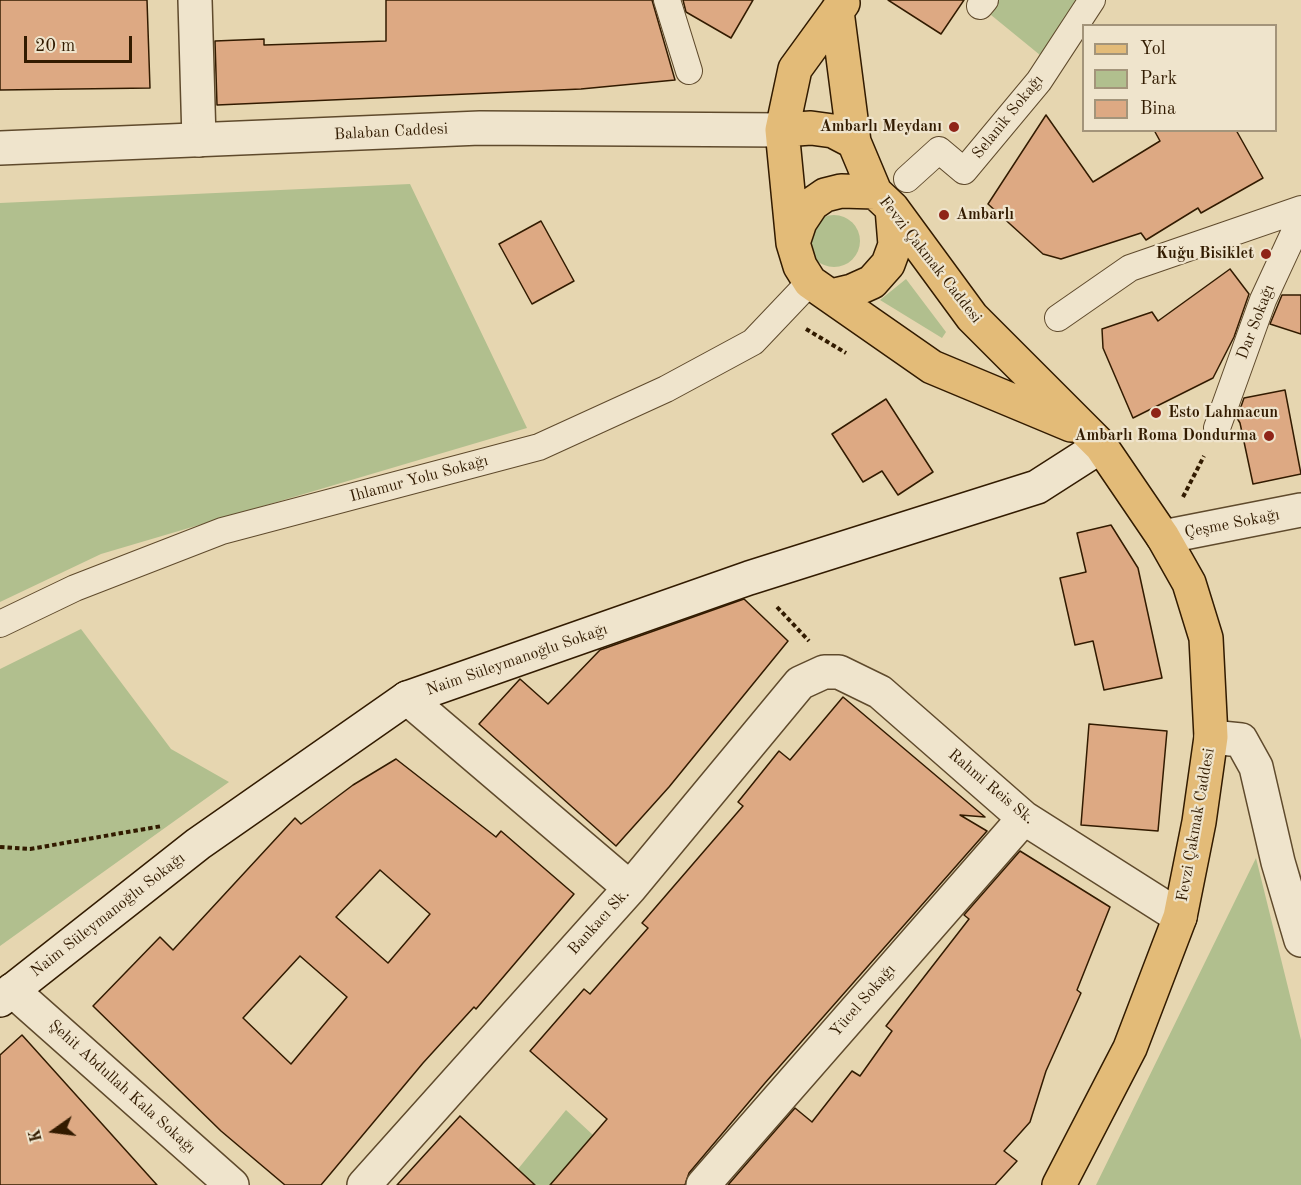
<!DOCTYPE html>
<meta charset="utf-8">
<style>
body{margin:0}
#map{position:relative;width:1301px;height:1185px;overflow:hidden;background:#e6d6b0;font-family:"Old Standard TT",serif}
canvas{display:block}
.legend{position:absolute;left:1082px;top:24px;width:195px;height:108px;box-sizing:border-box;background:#efe4cc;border:2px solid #a3947a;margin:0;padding:8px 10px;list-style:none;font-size:18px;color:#321b00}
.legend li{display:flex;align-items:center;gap:12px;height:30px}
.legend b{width:30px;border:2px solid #a3947a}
.north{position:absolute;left:24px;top:1101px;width:60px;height:60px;-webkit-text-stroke:4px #efe4cc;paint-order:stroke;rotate:256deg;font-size:16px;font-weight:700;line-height:24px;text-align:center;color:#321b00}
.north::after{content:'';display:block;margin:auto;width:21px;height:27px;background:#321b00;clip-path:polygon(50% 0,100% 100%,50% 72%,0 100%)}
.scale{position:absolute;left:24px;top:36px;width:108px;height:27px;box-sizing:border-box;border:3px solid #321b00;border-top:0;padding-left:8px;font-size:18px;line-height:21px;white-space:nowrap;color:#321b00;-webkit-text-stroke:4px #efe4cc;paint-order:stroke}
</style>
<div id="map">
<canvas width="1301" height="1185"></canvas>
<ul class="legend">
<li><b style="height:8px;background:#e3bb78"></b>Yol</li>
<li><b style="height:16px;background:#b1bf8e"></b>Park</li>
<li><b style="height:16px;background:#dda983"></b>Bina</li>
</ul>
<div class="north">K</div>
<div class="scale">20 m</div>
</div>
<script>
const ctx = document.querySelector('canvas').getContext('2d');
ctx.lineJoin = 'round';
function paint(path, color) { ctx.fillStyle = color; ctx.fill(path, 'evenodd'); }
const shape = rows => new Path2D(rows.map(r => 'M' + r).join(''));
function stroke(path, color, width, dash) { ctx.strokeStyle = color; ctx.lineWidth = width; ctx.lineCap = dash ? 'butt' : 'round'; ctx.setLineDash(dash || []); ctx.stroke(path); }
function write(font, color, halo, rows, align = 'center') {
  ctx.font = font + ' "Old Standard TT",serif'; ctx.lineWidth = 4.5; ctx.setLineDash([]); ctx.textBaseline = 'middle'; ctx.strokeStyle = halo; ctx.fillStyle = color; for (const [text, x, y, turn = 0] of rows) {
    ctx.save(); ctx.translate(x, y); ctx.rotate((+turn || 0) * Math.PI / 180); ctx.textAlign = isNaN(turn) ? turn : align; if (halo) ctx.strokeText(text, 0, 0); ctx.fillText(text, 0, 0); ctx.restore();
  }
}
const green = shape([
 [985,0,1092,0,1051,64,980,6],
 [410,184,527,428,101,554,0,602,0,203],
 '808 241a26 26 0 1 1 52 0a26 26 0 1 1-52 0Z',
 [906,279,946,332,942,338,880,300],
 [81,629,171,749,229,782,0,946,0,669],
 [1256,858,1301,1040,1301,1185,1096,1185],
 [566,1110,593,1135,651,1185,505,1185]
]);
const building = shape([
 [0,0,147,0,150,88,0,90,0,0],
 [386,0,652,0,675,80,581,89,217,105,215,41,264,39,264,45,386,41,386,0],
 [683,0,753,0,731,38,686,12,683,0],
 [888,0,964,0,941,34,888,0],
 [1046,115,1093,182,1160,141,1154,130,1236,130,1263,178,1201,213,1198,208,1146,240,1141,233,1061,259,1043,254,988,204,1046,115],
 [541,221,574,281,532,304,499,244,541,221],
 [1230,269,1249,294,1234,337,1213,378,1133,418,1103,348,1102,329,1152,312,1158,321,1230,269],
 [1282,295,1301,295,1301,334,1270,324,1282,295],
 [1285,390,1301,474,1253,484,1240,423,1237,418,1244,398,1285,390],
 [886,399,933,472,898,495,882,471,863,482,832,434,886,399],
 [1111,525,1138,568,1162,678,1104,690,1093,641,1075,645,1060,578,1086,572,1077,533,1111,525],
 [744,599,788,641,669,787,616,846,479,724,520,679,548,704,600,650,744,599],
 [843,697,985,817,960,815,987,831,765,1083,689,1173,685,1185,550,1185,607,1119,530,1051,584,989,590,994,648,928,642,923,743,806,738,802,779,751,790,760,843,697],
 [1089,724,1167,731,1158,831,1081,825,1089,724],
 [396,759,496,837,501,831,574,894,476,1009,474,1007,423,1063,321,1185,285,1185,221,1131,93,1006,160,937,173,950,295,818,301,824,353,785,396,759],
 [380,870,430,914,388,963,336,917,380,870],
 [300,956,347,997,291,1064,243,1018,300,956],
 [1020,851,1110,907,1077,990,1081,993,1046,1071,1030,1122,1004,1151,1017,1161,995,1185,728,1185,795,1108,812,1122,852,1071,860,1076,892,1031,886,1026,969,919,964,915,1020,851],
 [22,1035,157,1185,0,1185,0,1055,22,1035],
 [460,1116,535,1185,397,1185,460,1116]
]);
const path = shape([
 [806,329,846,353],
 [1183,497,1204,456],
 [777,607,809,641],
 [0,847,30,849,162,826]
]);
const pedestrian = shape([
 [667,0,689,71],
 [980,6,985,0],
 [907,179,939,150,964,171,1039,81,1092,0],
 [1058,318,1130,268,1301,209],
 [1217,428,1263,300,1301,218],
 [0,624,75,588,222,531,539,447,666,389,753,342,810,282]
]);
const minor = shape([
 [195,0,199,140],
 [1163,537,1301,510],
 [407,698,630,888],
 [1211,737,1241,740,1256,767,1278,862,1301,940],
 [12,990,232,1185],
 [364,1185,630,888,800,683,824,672,839,672,880,692,1024,818,1180,917],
 [703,1185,1024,818]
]);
const tertiary = shape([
 [0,148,480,128,782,130]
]);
const secondary = shape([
 [0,1000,198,844,407,698,749,578,1037,487,1101,446]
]);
const primary = shape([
 [843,3,795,69,782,130,793,243,800,266,810,282,932,367,1071,425],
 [837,11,854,142,875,192,892,208,972,317,1101,446,1163,537,1189,583,1206,638,1211,737,1199,822,1180,917,1130,1048,1059,1185],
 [782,130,811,128,833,131,854,142],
 [793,243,800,222,812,204,825,195,841,191,875,192],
 [831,296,852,291,872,282,888,264,895,245,892,208]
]);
const markers = [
 [954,127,6,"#8f2418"],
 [944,215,6,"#8f2418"],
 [1266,254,6,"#8f2418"],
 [1156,413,6,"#8f2418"],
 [1269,436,6,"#8f2418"]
];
const streetNames = [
 ["Selanik Sokağı",1008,117,-51],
 ["Balaban Caddesi",391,132,-3],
 ["Fevzi Çakmak Caddesi",930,260,52],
 ["Dar Sokağı",1256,322,-69],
 ["Ihlamur Yolu Sokağı",419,479,-15],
 ["Çeşme Sokağı",1232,524,-11],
 ["Naim Süleymanoğlu Sokağı",517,660,-19],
 ["Rahmi Reis Sk.",991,787,40],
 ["Fevzi Çakmak Caddesi",1196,825,-80],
 ["Naim Süleymanoğlu Sokağı",108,915,-38],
 ["Bankacı Sk.",599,922,-48],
 ["Yücel Sokağı",863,1001,-49],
 ["Şehit Abdullah Kala Sokağı",122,1087,42]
];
const poiNames = [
 ["Ambarlı Meydanı",942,127],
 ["Ambarlı",956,215,"left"],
 ["Kuğu Bisiklet",1254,254],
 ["Esto Lahmacun",1168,413,"left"],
 ["Ambarlı Roma Dondurma",1257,436]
];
paint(green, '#b1bf8e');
paint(building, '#dda983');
stroke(building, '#321b00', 1.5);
stroke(pedestrian, '#5f4a2c', 28);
stroke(minor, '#5f4a2c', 36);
stroke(tertiary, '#5f4a2c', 36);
stroke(secondary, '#321b00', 36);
stroke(primary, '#321b00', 36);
stroke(path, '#321b00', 4, [4.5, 3]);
stroke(pedestrian, '#efe4cc', 26);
stroke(minor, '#efe4cc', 33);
stroke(tertiary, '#efe4cc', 33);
stroke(secondary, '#efe4cc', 33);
stroke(primary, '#e3bb78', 33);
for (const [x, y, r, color] of markers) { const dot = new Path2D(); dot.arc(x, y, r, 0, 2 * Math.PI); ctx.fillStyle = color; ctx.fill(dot); stroke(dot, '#efe4cc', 2); }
write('16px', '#321b00', '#efe4cc', streetNames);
write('bold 16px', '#321b00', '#efe4cc', poiNames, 'right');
</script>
